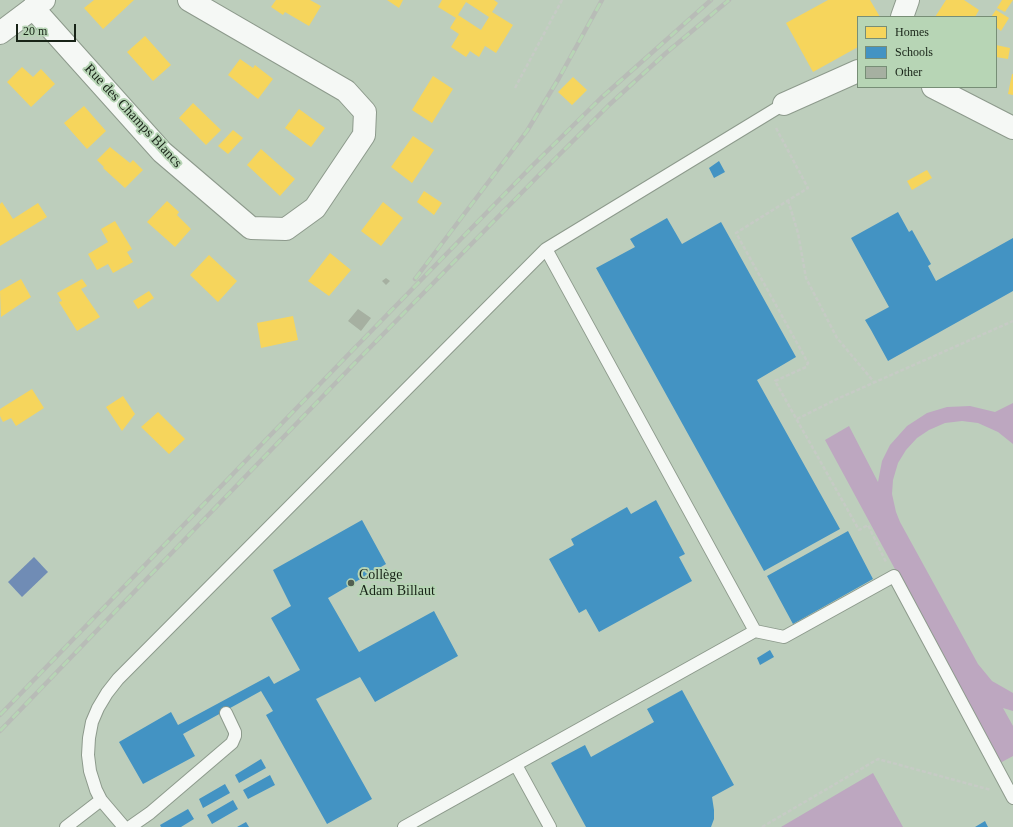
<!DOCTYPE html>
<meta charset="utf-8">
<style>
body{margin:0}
#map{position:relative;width:1013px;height:827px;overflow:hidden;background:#bdcebc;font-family:"Times New Roman",serif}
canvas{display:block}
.legend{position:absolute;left:857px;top:16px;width:140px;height:72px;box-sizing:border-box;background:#b7d5b5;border:1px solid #778e76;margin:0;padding:5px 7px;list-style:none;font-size:12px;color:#182317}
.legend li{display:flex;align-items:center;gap:8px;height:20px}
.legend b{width:20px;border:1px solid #778e76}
.scale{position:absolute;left:16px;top:24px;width:60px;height:18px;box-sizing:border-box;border:2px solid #182317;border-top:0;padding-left:5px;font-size:12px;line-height:14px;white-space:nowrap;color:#182317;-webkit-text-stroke:3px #b7d5b5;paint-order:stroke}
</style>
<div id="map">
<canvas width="1013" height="827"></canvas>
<ul class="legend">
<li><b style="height:11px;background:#f6d55c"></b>Homes</li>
<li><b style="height:11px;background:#4393c3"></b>Schools</li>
<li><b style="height:11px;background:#a6b0a1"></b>Other</li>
</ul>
<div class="scale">20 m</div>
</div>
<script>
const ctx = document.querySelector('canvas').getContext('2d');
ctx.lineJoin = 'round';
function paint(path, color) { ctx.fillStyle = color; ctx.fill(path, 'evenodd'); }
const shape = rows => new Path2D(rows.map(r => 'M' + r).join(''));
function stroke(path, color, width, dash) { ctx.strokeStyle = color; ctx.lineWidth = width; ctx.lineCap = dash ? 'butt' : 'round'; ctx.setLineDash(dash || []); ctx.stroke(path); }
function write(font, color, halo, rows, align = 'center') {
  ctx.font = font + ' "Times New Roman",serif'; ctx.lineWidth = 4; ctx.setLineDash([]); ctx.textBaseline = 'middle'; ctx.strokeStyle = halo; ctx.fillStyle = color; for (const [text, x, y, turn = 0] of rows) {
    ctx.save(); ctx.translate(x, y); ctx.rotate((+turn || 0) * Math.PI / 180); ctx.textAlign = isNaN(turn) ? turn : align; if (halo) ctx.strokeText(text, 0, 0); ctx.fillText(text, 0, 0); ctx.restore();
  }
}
const green = shape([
 [1013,403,1013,444,998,432,978,423,962,421,945,423,929,430,917,438,906,450,898,463,893,480,892,494,896,512,900,522,978,664,992,681,1013,693,1013,711,1003,708,1013,726,1013,756,1000,763,825,440,849,426,878,482,882,461,890,445,907,426,927,413,947,407,970,406,995,412],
 [873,773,903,827,781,827]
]);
const water = shape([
 [34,557,48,572,22,597,8,582]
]);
const homes = shape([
 [94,0,134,0,103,29,84,8],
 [276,0,310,0,321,6,309,26,285,12,283,15,271,7],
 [387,0,403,0,399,8],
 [442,0,494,0,498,3,492,12,513,25,496,53,485,46,479,57,470,51,466,57,451,47,459,34,450,28,456,18,438,7],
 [466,2,489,17,481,30,458,15],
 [828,0,870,0,880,17,858,17,858,47,813,72,786,23],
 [946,0,964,0,979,10,975,17,935,17],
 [1002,0,1013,0,1005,12,997,8],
 [996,10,1009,18,1001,31,996,27,996,17,991,17],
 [145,36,171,65,153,81,127,52],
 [996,45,1010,48,1008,59,996,57],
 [240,59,253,68,255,65,273,79,258,99,228,75],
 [22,67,33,77,41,69,55,84,31,107,7,82],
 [1012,74,1013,74,1013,95,1008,94],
 [433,76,453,89,432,123,412,110],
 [573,77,587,90,572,105,558,92],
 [193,103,221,130,206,145,179,118],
 [84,106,106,131,87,149,64,123],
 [299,109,325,128,311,147,285,128],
 [233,130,243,138,228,154,218,146],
 [413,136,434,150,412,183,391,167],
 [110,147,130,163,133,160,143,170,125,188,103,168,104,167,97,160],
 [261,149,295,179,280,196,247,165],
 [927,170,932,178,912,190,907,181],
 [424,191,442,203,434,215,417,202],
 [167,201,179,212,177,215,191,229,175,247,147,222],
 [2,202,13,219,38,203,47,217,0,246,0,204],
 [383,202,403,218,381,246,361,231],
 [115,221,132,249,127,252,133,262,113,273,108,264,97,270,88,254,108,242,101,229],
 [330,253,351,270,329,296,308,281],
 [209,255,237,281,218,302,190,275],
 [21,279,31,297,1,317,0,291],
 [82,279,87,286,81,289,100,317,77,331,59,302,62,301,57,293],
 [149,291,154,298,138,309,133,301],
 [293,316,298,340,261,348,257,323],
 [32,389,44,408,16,426,11,418,3,422,0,416,0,409],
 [123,396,135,414,122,431,106,407],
 [158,412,185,439,169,454,141,427]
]);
const schools = shape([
 [719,161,725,172,714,178,709,168],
 [898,212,909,232,912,230,931,264,928,266,936,281,1013,238,1013,291,888,361,871,330,865,320,889,307,851,238],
 [667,218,682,244,721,222,796,357,757,380,840,529,764,571,596,268,635,247,630,239],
 [656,500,685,554,679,557,692,581,599,632,586,609,579,613,549,559,574,545,571,539,627,507,631,514],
 [362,520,386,564,328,598,359,652,434,611,458,656,375,702,360,677,316,699,372,799,327,824,266,715,273,711,261,691,183,734,195,756,143,784,119,742,171,712,178,725,269,676,274,684,300,670,271,618,291,606,273,570],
 [848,531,873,579,793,624,767,576],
 [770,650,774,657,760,665,757,658],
 [682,690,734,785,712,797,714,810,714,819,711,827,586,827,551,763,585,745,591,757,654,722,647,709],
 [261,759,266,768,239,783,235,775],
 [270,775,275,785,248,799,243,790],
 [225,784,230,793,203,808,199,799],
 [233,800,238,809,212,824,207,815],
 [188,809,194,819,181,827,161,827,160,825],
 [985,821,988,827,975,827],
 [246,822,249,827,237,827]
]);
const building = shape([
 [386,278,390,281,386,285,382,281],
 [358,309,371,318,361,331,348,321]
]);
const path = shape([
 [515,88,562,0],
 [776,128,808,188,736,233,808,363,806,367,775,381,859,530,868,525,886,562],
 [788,200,798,233,806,278,837,338,874,382],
 [797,419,837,399,1013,321],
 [762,827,878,759,991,790]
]);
const service = shape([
 [546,249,755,631],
 [516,765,550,827],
 [66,827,101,800],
 [124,827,101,800,96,790,90,771,88,755,89,738,92,722,98,708,107,693,118,679,546,249,784,104],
 [130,827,150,813,232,743,235,736,235,732,226,713],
 [404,827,755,631,784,637,894,576,1013,798]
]);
const minor = shape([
 [33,8,162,152,251,228,286,229,315,208,364,135,365,112,346,91,189,0],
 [902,17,908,0],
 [933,87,1013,128],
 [784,104,858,71]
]);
const tertiary = shape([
 [0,33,44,0]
]);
const rail = shape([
 [415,279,527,131,559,78,602,0],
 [0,715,345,358,532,166,601,98,711,0],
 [0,731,352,366,542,172,609,105,666,53,729,0]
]);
const markers = [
 [351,583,4,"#525f51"]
];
const streetNames = [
 ["Rue des Champs Blancs",133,116,47]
];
const poiNames = [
 ["Collège",359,575],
 ["Adam Billaut",359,591]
];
paint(green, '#bda7c0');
paint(water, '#708cb5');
paint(homes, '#f6d55c');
paint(schools, '#4393c3');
paint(building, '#a6b0a1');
stroke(service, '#8d9a8c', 14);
stroke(minor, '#8d9a8c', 24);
stroke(tertiary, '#8d9a8c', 24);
stroke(path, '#c6cbc5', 2.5, [4, 2]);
stroke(service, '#f5f8f5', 12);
stroke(minor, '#f5f8f5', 22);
stroke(tertiary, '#f5f8f5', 22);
stroke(rail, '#b8bcb7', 4.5);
stroke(rail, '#b7d5b5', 3, [9]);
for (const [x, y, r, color] of markers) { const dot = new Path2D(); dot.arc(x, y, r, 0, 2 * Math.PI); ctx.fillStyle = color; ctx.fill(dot); stroke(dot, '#b7d5b5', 1.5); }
write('14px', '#182317', '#b7d5b5', streetNames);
write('14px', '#182317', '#b7d5b5', poiNames, 'left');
</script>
